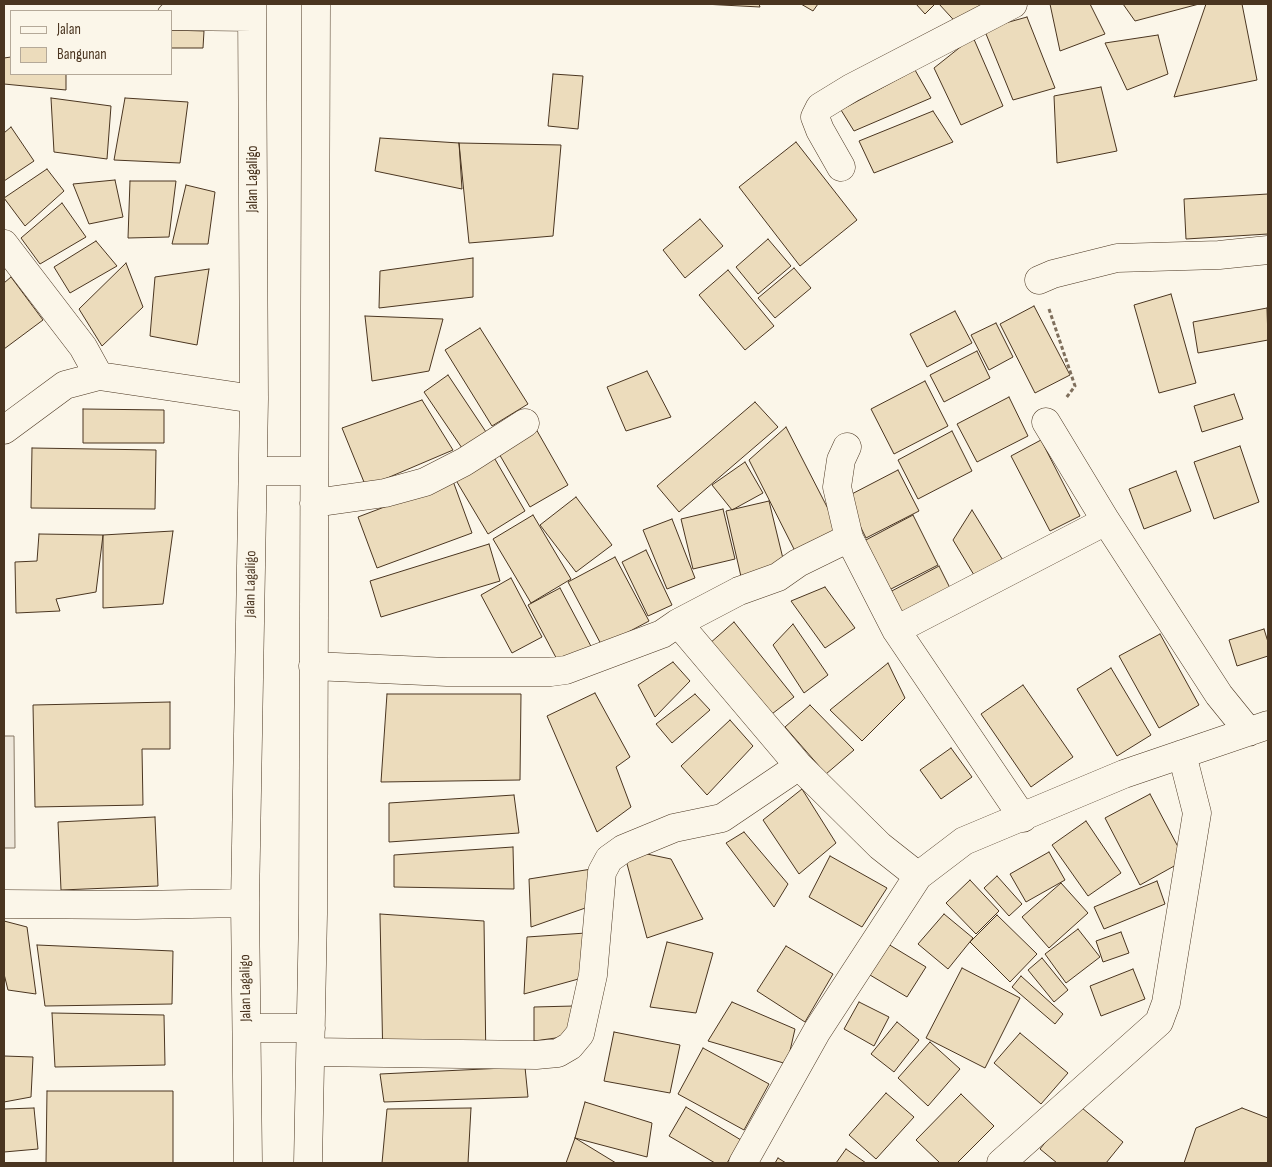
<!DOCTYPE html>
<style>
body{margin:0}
#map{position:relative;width:1272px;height:1167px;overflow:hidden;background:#fbf6e9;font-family:"Sofia Sans Condensed",sans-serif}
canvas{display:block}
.frame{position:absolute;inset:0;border:5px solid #4a3520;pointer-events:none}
.legend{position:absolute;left:10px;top:10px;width:162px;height:65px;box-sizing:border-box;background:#fbf6e9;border:1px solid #b4a999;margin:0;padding:6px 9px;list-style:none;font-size:15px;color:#4a3520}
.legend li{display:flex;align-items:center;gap:10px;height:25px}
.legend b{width:25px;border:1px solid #b4a999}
</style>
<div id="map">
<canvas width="1272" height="1167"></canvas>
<div class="frame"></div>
<ul class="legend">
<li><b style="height:6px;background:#fbf6e9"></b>Jalan</li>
<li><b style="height:14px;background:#ecdcbc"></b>Bangunan</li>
</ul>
</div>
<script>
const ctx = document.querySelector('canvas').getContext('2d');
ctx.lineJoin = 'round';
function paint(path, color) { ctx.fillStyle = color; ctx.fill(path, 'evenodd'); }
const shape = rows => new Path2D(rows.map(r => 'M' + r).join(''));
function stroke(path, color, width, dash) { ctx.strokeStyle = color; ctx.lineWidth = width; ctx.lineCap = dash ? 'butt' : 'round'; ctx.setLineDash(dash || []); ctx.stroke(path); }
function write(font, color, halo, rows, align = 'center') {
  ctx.font = font + ' "Sofia Sans Condensed",sans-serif'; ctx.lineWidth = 4; ctx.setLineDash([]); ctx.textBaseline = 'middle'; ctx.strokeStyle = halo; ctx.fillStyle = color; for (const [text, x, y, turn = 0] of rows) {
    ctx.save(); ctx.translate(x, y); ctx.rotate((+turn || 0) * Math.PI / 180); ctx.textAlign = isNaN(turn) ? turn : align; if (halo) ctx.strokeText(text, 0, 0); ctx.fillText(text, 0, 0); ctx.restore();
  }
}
const green = shape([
 [4,736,14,736,15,848,4,848,4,736]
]);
const building = shape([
 [703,4,759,4,760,7,703,4],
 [801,4,818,4,813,11,801,4],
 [916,4,935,4,925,14,916,4],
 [939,4,989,4,962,29,939,4],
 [1050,4,1090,4,1105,34,1060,51,1050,4],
 [1123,4,1199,4,1135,21,1123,4],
 [1206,4,1242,4,1257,80,1174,97,1206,4],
 [1027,17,1055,88,1013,100,984,29,1027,17],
 [171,30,204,31,203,48,171,48,171,30],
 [1158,35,1168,74,1127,90,1105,43,1158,35],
 [973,37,1003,106,961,125,934,68,973,37],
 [11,57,11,74,66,74,66,90,4,84,4,58,11,57],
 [915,70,931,98,854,131,841,110,915,70],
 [553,74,583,76,578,129,548,126,553,74],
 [1101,87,1117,151,1057,163,1054,96,1101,87],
 [51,98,111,106,107,159,54,152,51,98],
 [125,98,188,102,180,163,114,160,125,98],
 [933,111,953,142,874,173,859,141,933,111],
 [11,127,34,161,4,181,4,133,11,127],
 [380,138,459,143,462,189,375,171,380,138],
 [796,142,857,220,800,266,739,187,796,142],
 [459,143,561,145,553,236,469,243,459,143],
 [47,169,64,191,25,226,4,198,47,169],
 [115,180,123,217,89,224,73,184,115,180],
 [130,181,176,181,169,237,128,238,130,181],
 [186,185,215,192,208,244,172,244,186,185],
 [1268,194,1268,234,1186,239,1184,199,1268,194],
 [62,203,86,237,40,264,21,238,62,203],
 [700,219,723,246,685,278,663,250,700,219],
 [768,239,791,266,758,294,736,267,768,239],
 [96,241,117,266,70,293,54,267,96,241],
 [473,258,473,297,379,308,380,271,473,258],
 [126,263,143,307,102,346,79,309,126,263],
 [794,268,811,288,775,318,758,298,794,268],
 [209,269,197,345,150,336,155,277,209,269],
 [728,270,774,326,745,350,699,295,728,270],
 [11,277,43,320,4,349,4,283,11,277],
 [1171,294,1196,383,1159,393,1134,305,1171,294],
 [1034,306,1070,375,1035,393,1000,324,1034,306],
 [1267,308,1268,340,1198,353,1193,322,1267,308],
 [955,311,972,343,927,367,910,334,955,311],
 [365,316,443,319,429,371,372,381,365,316],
 [996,323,1013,357,989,370,971,335,996,323],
 [480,328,528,404,492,426,445,350,480,328],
 [977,351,990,378,944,402,930,375,977,351],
 [647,371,671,417,626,431,607,387,647,371],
 [448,375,488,435,464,451,424,392,448,375],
 [925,381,948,426,894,454,871,409,925,381],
 [1234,394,1243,419,1202,432,1194,406,1234,394],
 [1009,397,1028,436,977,462,957,424,1009,397],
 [422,400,453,450,366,487,342,428,422,400],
 [755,402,778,427,679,512,657,486,755,402],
 [83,409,164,410,164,443,83,443,83,409],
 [786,427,842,536,799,559,749,460,786,427],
 [536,429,568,485,530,507,498,452,536,429],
 [952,431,972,471,918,499,898,460,952,431],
 [1041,440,1080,516,1050,531,1011,456,1041,440],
 [1240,446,1259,502,1214,519,1194,462,1240,446],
 [32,448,156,450,155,509,31,508,32,448],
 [492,454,525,511,488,534,454,477,492,454],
 [745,462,763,493,732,510,712,485,745,462],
 [898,470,919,511,866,538,846,497,898,470],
 [1176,471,1191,511,1144,529,1129,489,1176,471],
 [453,481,472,533,377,568,358,517,453,481],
 [576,497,612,545,576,572,540,525,576,497],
 [769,501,786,571,742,581,726,511,769,501],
 [723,509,735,559,693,569,681,519,723,509],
 [972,510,1004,562,977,580,953,540,972,510],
 [533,515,571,579,531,603,493,539,533,515],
 [913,515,938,565,889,590,864,541,913,515],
 [672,519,695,578,667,589,643,530,672,519],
 [173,531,163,604,103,608,103,535,173,531],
 [39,534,103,535,96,592,56,599,60,611,16,613,15,562,37,561,39,534],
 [489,544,500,581,381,617,370,581,489,544],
 [646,550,672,605,648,616,622,562,646,550],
 [615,557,649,621,602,646,568,582,615,557],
 [939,566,953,594,902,621,888,593,939,566],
 [511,578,542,637,512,653,481,595,511,578],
 [825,587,855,628,825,648,791,601,825,587],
 [560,588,593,650,561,667,528,605,560,588],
 [734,622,794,697,768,717,709,644,734,622],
 [793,624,828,675,804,693,773,645,793,624],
 [1264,629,1268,642,1268,656,1237,666,1229,640,1264,629],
 [1160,634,1199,705,1159,728,1119,656,1160,634],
 [673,662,690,681,655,717,638,685,673,662],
 [888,663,905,698,862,741,830,710,888,663],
 [1111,668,1151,735,1117,756,1077,689,1111,668],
 [1023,685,1073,757,1031,787,981,714,1023,685],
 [595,693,630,757,616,767,631,807,597,832,547,716,595,693],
 [387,694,521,694,520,780,381,782,387,694],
 [695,694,710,710,672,743,656,724,695,694],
 [170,702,170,749,142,749,143,805,35,807,33,705,170,702],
 [810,705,854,750,826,774,785,727,810,705],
 [730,720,753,746,707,795,681,766,730,720],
 [951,748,972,777,941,799,920,770,951,748],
 [802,789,836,843,799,874,763,820,802,789],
 [1150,794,1185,860,1140,885,1105,818,1150,794],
 [514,795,519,833,389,842,389,803,514,795],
 [155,817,158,886,61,890,58,822,155,817],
 [1086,821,1121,873,1088,896,1052,845,1086,821],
 [744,832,788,884,774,907,726,843,744,832],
 [513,847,514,889,394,887,394,855,513,847],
 [623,849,671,859,703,919,647,938,623,849],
 [1049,852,1065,880,1026,902,1010,874,1049,852],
 [830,856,887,888,862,927,809,897,830,856],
 [598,868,591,906,531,927,529,879,598,868],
 [997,876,1022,904,1009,916,984,888,997,876],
 [970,880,999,911,976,934,946,903,970,880],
 [1157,881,1165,904,1104,929,1094,907,1157,881],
 [1061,883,1088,913,1049,948,1022,917,1061,883],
 [380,914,484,921,486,1066,383,1065,380,914],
 [944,914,973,938,948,969,918,944,944,914],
 [997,915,1037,954,1010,982,970,942,997,915],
 [4,921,27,927,36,994,8,990,4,974,4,921],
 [1078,929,1100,957,1066,983,1045,954,1078,929],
 [1121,932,1129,953,1103,962,1096,941,1121,932],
 [586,933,593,975,524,994,527,937,586,933],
 [667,942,713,953,696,1013,650,1007,667,942],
 [888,944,926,967,907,997,870,975,888,944],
 [37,945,173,951,172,1004,45,1006,37,945],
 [786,946,833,974,805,1022,757,991,786,946],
 [1042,958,1068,990,1054,1002,1028,970,1042,958],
 [962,968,1020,998,985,1068,926,1038,962,968],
 [1133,969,1145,999,1101,1016,1090,986,1133,969],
 [1021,976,1063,1014,1055,1024,1012,987,1021,976],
 [732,1002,795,1029,787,1064,708,1041,732,1002],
 [859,1002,889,1017,874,1046,844,1029,859,1002],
 [574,1006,570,1036,534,1041,534,1007,574,1006],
 [52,1013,164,1015,165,1065,55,1067,52,1013],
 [897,1022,919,1040,894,1072,871,1054,897,1022],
 [614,1032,680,1045,670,1093,604,1081,614,1032],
 [1020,1033,1068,1073,1041,1104,994,1063,1020,1033],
 [930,1042,960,1069,928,1106,898,1078,930,1042],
 [703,1048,769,1084,744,1130,678,1094,703,1048],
 [4,1056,33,1057,31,1097,4,1102,4,1056],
 [525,1067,528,1097,384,1102,380,1074,525,1067],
 [47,1091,173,1091,173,1163,46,1163,47,1091],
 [886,1093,914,1117,876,1159,849,1135,886,1093],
 [961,1094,994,1126,957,1163,940,1163,916,1140,961,1094],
 [585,1102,652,1123,647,1157,575,1138,585,1102],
 [1076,1103,1123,1142,1106,1163,1057,1163,1040,1149,1076,1103],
 [686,1107,741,1140,727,1163,715,1163,669,1136,686,1107],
 [34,1108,38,1149,4,1152,4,1109,34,1108],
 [471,1108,468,1163,382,1163,387,1109,471,1108],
 [1242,1108,1268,1118,1268,1163,1184,1163,1196,1128,1242,1108],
 [575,1138,616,1163,566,1163,575,1138],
 [846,1149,866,1163,836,1163,846,1149],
 [778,1158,786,1163,775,1163,778,1158]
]);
const path = shape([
 [1049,309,1075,386,1066,398]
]);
const minor = shape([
 [171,16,252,17],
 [841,167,820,130,815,117,820,107,851,88,1013,4],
 [4,244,83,347,99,376,254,399],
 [1039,280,1053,274,1117,258,1219,255,1268,250],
 [1046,422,1106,521,1219,695,1249,732],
 [4,430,65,385,99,376],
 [847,447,841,460,837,487,849,538,896,630,1023,818],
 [253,471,314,471],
 [314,503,385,493,425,482,464,462,525,423],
 [678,623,739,591,778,577,798,563,849,538],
 [896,630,1106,521],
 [313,666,447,672,551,672,566,670,662,634,678,623,799,766,880,846,918,876],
 [4,904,136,905,245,903],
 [247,1028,311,1028],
 [311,1052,536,1055,558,1053,570,1046,580,1034,593,975,602,872,609,859,623,849,674,828,722,818,799,766],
 [248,1163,245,903,254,399,252,4],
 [308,1163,313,914,316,4],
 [743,1163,817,1031,918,876,964,841,1124,774,1268,725],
 [1001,1163,1159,1022,1166,1003,1197,813,1182,754]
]);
const streetNames = [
 ["Jalan Lagaligo",253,179,-90],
 ["Jalan Lagaligo",251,584,-89],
 ["Jalan Lagaligo",246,988,-91]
];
paint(green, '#ede6d9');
stroke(green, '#887966', 1);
paint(building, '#ecdcbc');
stroke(building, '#4a3520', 1);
stroke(minor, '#4a3520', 29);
stroke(path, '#7f6f5c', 3, [4, 2.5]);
stroke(minor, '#fbf6e9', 28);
write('15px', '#4a3520', '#fbf6e9', streetNames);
</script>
